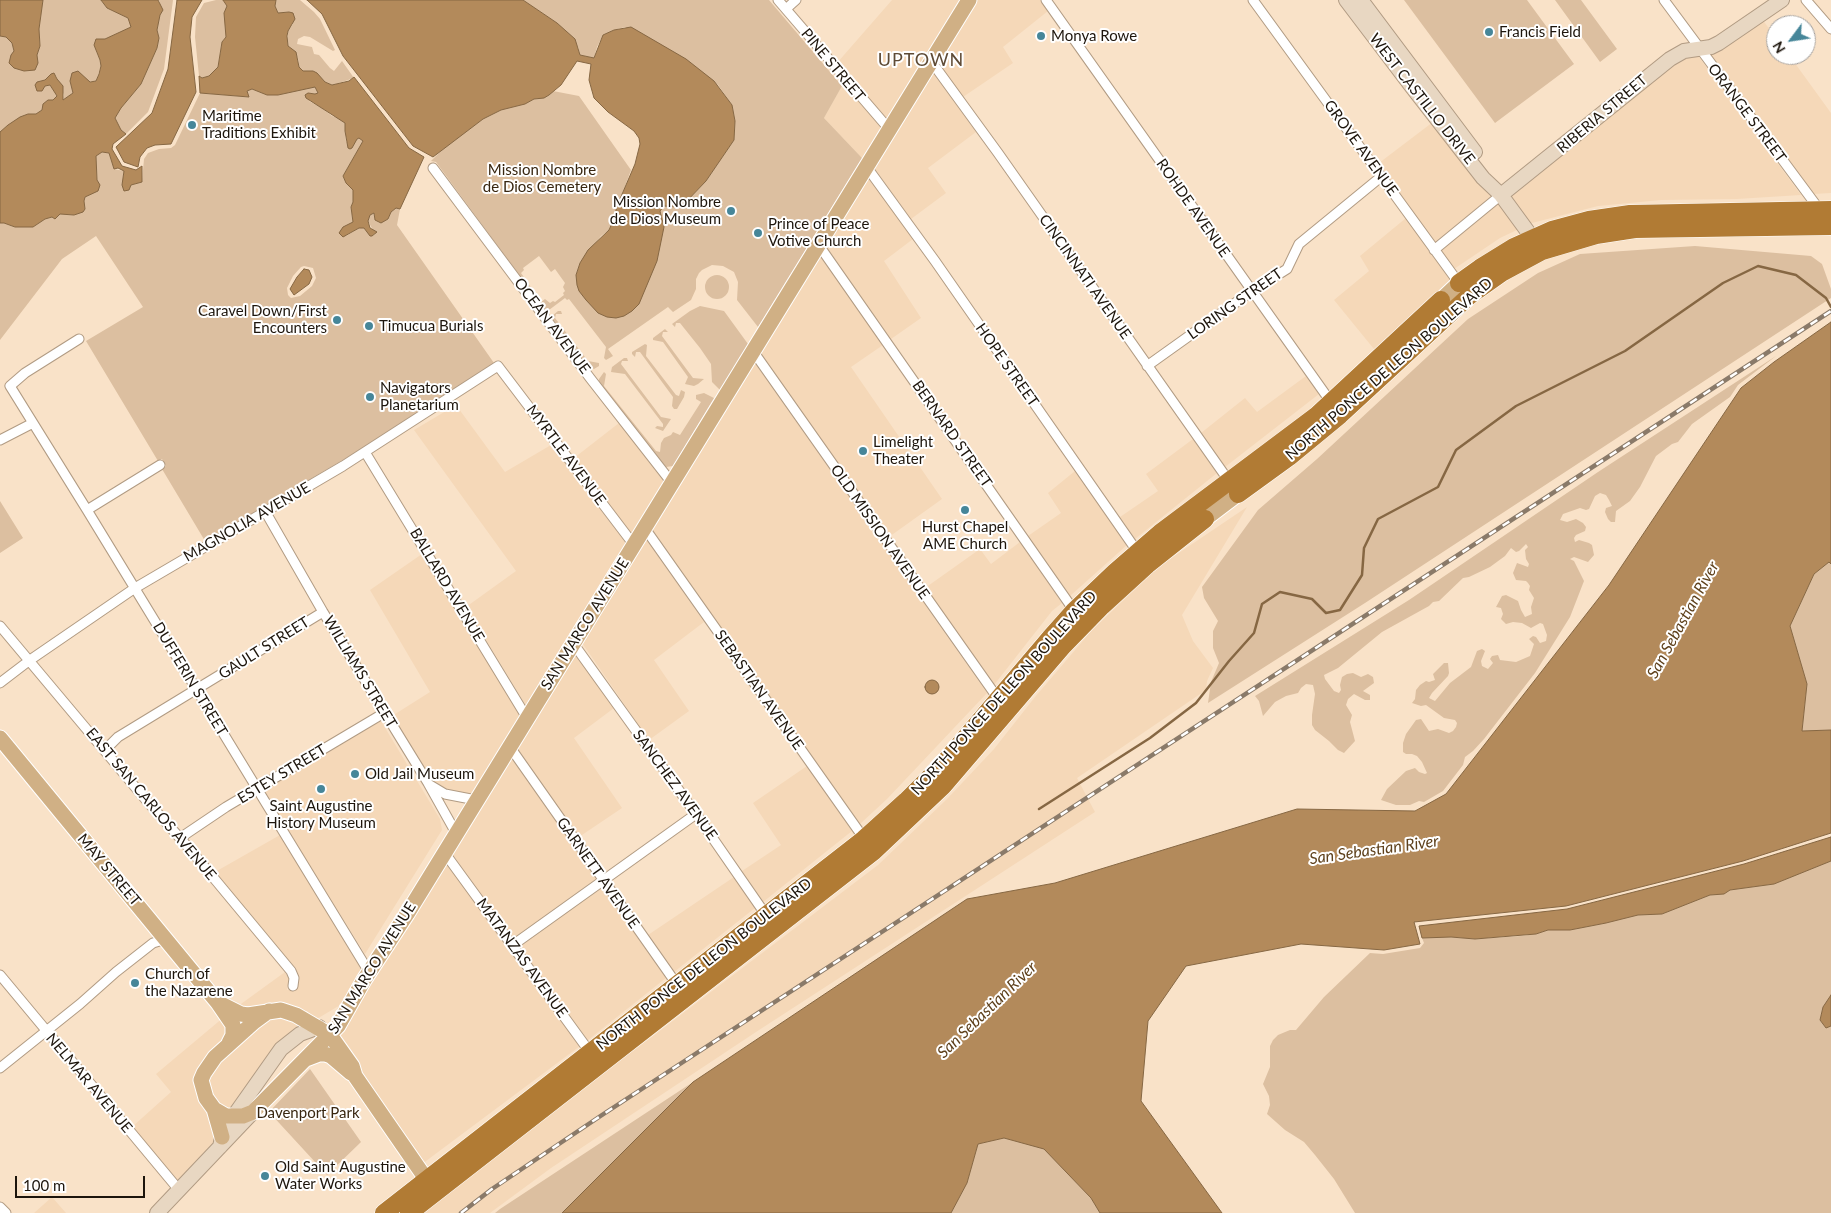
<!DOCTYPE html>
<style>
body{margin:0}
#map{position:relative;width:1831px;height:1213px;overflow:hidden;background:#f9e2c8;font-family:Lato,sans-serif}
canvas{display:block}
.north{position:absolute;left:1766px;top:15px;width:50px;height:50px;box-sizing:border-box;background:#fff;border:1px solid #a5a19e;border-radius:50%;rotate:239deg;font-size:14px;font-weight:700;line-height:20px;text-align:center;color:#1d150c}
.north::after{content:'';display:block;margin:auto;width:18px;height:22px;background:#468699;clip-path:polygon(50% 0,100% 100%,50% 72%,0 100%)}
.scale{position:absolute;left:15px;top:1176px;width:130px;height:22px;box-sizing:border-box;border:2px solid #1d150c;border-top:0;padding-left:6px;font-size:15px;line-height:18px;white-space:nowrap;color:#1d150c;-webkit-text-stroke:4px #fff;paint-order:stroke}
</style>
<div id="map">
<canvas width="1831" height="1213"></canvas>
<div class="north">N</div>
<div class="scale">100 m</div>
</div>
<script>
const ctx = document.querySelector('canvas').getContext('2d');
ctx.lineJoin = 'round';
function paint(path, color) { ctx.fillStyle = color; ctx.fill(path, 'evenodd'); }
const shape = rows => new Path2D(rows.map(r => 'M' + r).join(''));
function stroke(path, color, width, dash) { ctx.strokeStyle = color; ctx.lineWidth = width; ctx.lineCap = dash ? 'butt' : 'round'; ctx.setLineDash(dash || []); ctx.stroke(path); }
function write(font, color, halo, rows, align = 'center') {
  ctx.font = font + ' Lato,sans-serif'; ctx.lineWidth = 4; ctx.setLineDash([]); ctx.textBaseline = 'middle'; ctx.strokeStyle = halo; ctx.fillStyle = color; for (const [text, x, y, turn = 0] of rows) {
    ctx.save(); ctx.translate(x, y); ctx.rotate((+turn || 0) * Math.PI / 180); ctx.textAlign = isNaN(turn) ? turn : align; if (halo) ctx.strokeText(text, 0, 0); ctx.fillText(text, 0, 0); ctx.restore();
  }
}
const built = shape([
 [892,0,960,0,862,158,824,118,842,86,830,71],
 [974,0,1040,0,1048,11,1003,47,1013,63,963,97,936,61],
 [1762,19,1776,38,1776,55,1789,55,1831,113,1831,193,1813,194,1708,52],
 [1696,53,1801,195,1737,199,1661,200,1598,206,1528,224,1507,196,1684,56],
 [931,70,976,132,928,168,946,193,911,219,872,165],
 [1433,122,1494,196,1435,243,1379,163],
 [866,174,913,239,884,261,921,318,891,339,824,244],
 [1500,202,1519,229,1500,238,1454,269,1440,250],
 [1406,218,1450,280,1378,354,1334,300,1369,271,1360,256],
 [818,253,883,345,851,367,942,499,889,537,758,350],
 [752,359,987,693,887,799,860,824,650,527],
 [1306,376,1319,394,1225,467,1201,433,1245,398,1257,412],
 [456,405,505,472,551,445,628,546,528,709,466,607,516,571,414,430],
 [619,423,666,484,633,536,574,458],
 [1193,439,1217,473,1135,539,1120,517,1158,491,1146,474],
 [1075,471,1127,545,1070,596,1028,536,1061,513,1048,493],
 [1247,507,1182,615,1193,641,1213,668,1207,681,1206,690,1077,778,1095,812,756,1032,551,1168,490,1213,419,1213,545,1115,649,1039,878,865,947,799,994,749,1035,697,1093,629,1161,565],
 [644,536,704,622,654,660,689,711,649,740,580,640],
 [1020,542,1062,603,1052,611,994,685,925,588,980,549,991,564],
 [422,554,522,719,474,795,448,790,432,780,392,716,430,692,370,590],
 [574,650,614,708,574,738,622,808,579,837,522,757,518,749],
 [381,721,440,819,442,830,365,954,266,795,266,790,271,786],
 [510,756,596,879,514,939,450,851],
 [807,766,852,831,763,902,742,871,781,845,753,803],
 [280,835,363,972,342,1004,315,1020,307,1011,304,1011,287,1003,279,1003,261,1007,234,1009,285,972,289,979,287,990,297,990,299,978,295,968,215,872],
 [444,860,580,1046,422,1164,366,1082,336,1033],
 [734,877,755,908,674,972,648,935],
 [601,886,666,978,588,1040,519,946],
 [279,1012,303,1026,231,1112,226,1112,211,1096,208,1074,221,1055],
 [224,1017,227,1033,225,1038,204,1062,216,1125,216,1145,180,1183,132,1127,171,1092,156,1074],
 [52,1197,66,1213,34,1213]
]);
const green = shape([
 [43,0,101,0,107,8,128,18,132,27,105,39,96,51,100,60,101,66,96,81,70,81,73,93,63,101,64,95,56,76,48,77,45,80,37,82,45,86,50,85,57,96,53,100,48,100,42,110,36,115,28,114,8,125,0,132,0,36,6,37,12,43,14,51,38,63,37,55,40,46,39,29],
 [158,0,173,0,164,69,148,112,126,134,121,130,115,118,121,108,141,84,157,48,159,38,157,30,160,2],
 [216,0,223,0,227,6,226,37,222,42,218,67,209,76,202,78,199,76,195,37,196,17,204,3],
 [276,0,300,0,314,12,320,19,335,50,333,51,310,37,304,36,298,39,297,44,312,47,314,54,319,55,330,68,334,71,342,61,354,78,333,85,325,82,313,71,303,71,299,67,298,58,288,46,288,31,293,24,293,14,289,12,278,13,275,5],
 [523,0,769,0,842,86,824,118,862,158,758,327,737,300,738,282,734,272,723,266,712,265,702,270,699,273,696,279,696,289,691,300,673,312,668,307,608,349,613,356,606,360,604,358,606,347,569,299,567,300,565,298,549,310,544,309,436,162,431,161,449,143,468,130,483,119,501,110,525,104,534,99,549,95,553,91,579,96,631,170,609,230,601,236,580,263,576,275,664,227,660,211,664,206,684,204,706,181,734,140,735,121,732,105,718,85,625,27,614,30,603,35,597,47,594,58,580,55,578,47,557,23],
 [539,256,551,272,555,269,565,283,563,287,565,291,563,293,564,295,555,302,553,301,550,303,545,299,541,302,521,273,524,270,523,268],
 [1404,0,1527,0,1574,64,1495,123],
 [1555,0,1581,0,1617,49,1600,62],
 [315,86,319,93,315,94,311,93,309,101,322,108,332,116,341,119,345,123,346,142,360,138,363,141,343,176,346,183,353,190,353,202,351,207,353,222,346,236,359,228,364,228,372,236,375,234,368,221,370,215,374,213,375,220,388,220,391,212,396,208,400,209,397,225,494,363,363,448,205,541,162,469,166,466,162,459,158,461,86,341,143,307,96,236,62,259,0,340,0,223,4,223,15,227,33,227,45,219,52,217,55,218,60,214,74,215,85,209,84,201,85,197,99,185,97,180,96,155,102,152,109,153,114,169,124,171,123,175,131,185,142,182,144,159,148,153,159,149,171,148,175,145,200,93,248,97,247,91,252,89,267,95,278,95],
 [304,266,313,268,316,278,312,286,300,296,291,298,288,295,287,288,293,276,301,267],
 [1695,246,1811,256,1822,264,1831,289,1831,298,1365,603,1208,703,1211,682,1219,663,1213,648,1213,631,1218,621,1204,598,1202,587,1258,510,1317,459,1468,319,1538,273,1580,254],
 '705 287a12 12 0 1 1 24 0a12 12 0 1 1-24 0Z',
 [700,306,724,311,748,344,720,390,712,382,711,364,700,348,680,323,676,323,675,327,672,324,690,311],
 [558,311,561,311,562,314,556,314,555,318,588,361,599,363,599,366,594,369,587,368,552,319,552,316],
 [665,329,668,332,663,332,662,336,693,378,704,379,698,384,694,386,685,384,688,377,663,342,653,340,653,338],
 [645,344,647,345,646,356,676,395,679,396,681,390,685,392,684,397,677,409,674,409,672,406,673,397,640,352,636,352,635,357,632,354,632,352],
 [1776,356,1738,385,1730,397,1692,424,1678,442,1672,444,1656,456,1640,487,1630,501,1616,511,1615,522,1611,522,1608,519,1605,512,1606,508,1612,506,1609,500,1606,495,1600,493,1595,496,1589,509,1586,510,1580,508,1563,514,1560,520,1567,522,1576,519,1583,523,1586,527,1585,531,1576,535,1574,538,1575,542,1579,540,1589,543,1592,545,1594,555,1588,562,1574,557,1570,559,1574,561,1584,581,1570,617,1535,673,1484,739,1473,751,1465,757,1463,765,1443,791,1424,802,1419,801,1410,805,1396,805,1381,800,1387,789,1406,771,1415,768,1419,772,1425,774,1427,773,1422,762,1417,756,1412,754,1406,754,1403,752,1403,743,1406,734,1416,720,1421,719,1429,731,1438,729,1449,733,1453,731,1456,727,1457,723,1455,720,1444,718,1426,705,1421,706,1412,703,1415,699,1416,690,1420,685,1426,681,1429,682,1435,680,1433,674,1444,663,1448,663,1449,673,1448,676,1432,693,1429,698,1435,701,1450,683,1471,667,1477,651,1482,649,1485,651,1481,661,1482,666,1488,669,1493,663,1490,659,1492,656,1498,655,1500,660,1516,662,1530,656,1534,644,1529,639,1533,636,1536,637,1540,643,1546,641,1547,635,1543,624,1540,623,1531,628,1522,623,1513,622,1506,624,1501,619,1503,614,1501,608,1496,607,1502,596,1506,595,1518,601,1521,610,1525,617,1532,614,1531,607,1534,598,1529,590,1530,586,1528,583,1526,581,1516,580,1513,573,1517,563,1528,567,1529,564,1526,559,1525,550,1528,547,1526,544,1519,551,1516,552,1511,548,1505,556,1490,567,1469,577,1463,578,1439,601,1433,602,1429,606,1382,632,1338,668,1324,675,1325,679,1334,691,1339,693,1341,690,1340,685,1342,677,1347,674,1353,673,1361,677,1368,674,1373,677,1374,683,1363,691,1370,695,1370,700,1365,700,1354,694,1348,699,1346,705,1352,715,1350,722,1355,741,1344,753,1338,750,1329,741,1315,730,1312,725,1312,715,1315,694,1313,685,1306,684,1301,688,1298,693,1286,696,1275,702,1263,716,1259,701,1255,696,1409,600,1598,472],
 [624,358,627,358,628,361,622,361,621,364,661,417,671,419,663,431,655,428,657,426,663,427,663,424,625,374,611,372,612,367],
 [604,372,606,374,604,386,656,451,660,452,661,443,664,438,671,435,673,432,680,435,701,402,696,399,696,395,704,393,714,398,673,466,666,467,660,463,599,383,599,379],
 [0,501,23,538,0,553],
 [1829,562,1831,564,1831,730,1802,731,1807,684,1790,626,1814,574],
 [1831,861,1831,995,1823,1007,1820,1020,1826,1028,1831,1026,1831,1213,1355,1213,1334,1179,1315,1155,1304,1142,1285,1130,1267,1114,1270,1105,1269,1096,1263,1084,1270,1067,1270,1046,1273,1040,1278,1035,1290,1030,1296,1030,1324,997,1370,953,1383,954,1420,948,1424,943,1422,938,1426,937,1451,937,1475,939,1521,936,1536,934,1548,930,1570,930,1606,923,1638,915,1662,914,1710,895,1724,894,1730,890,1774,884],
 [310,1069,361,1142,327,1175,269,1112],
 [693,1082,562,1213,495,1213,500,1209],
 [1004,1138,1044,1148,1091,1198,1100,1213,951,1213,967,1183,978,1144]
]);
const water = shape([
 [0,0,43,0,39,29,40,46,37,55,38,63,35,70,24,71,14,68,9,63,11,55,14,51,12,43,6,37,0,36,0,0],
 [101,0,158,0,163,10,160,15,157,30,159,38,157,48,141,84,121,108,115,118,121,130,126,134,113,144,112,149,122,166,136,170,142,166,142,182,131,185,129,190,124,191,122,185,124,171,118,168,114,169,109,153,102,152,96,156,97,180,100,185,98,191,85,197,84,201,85,209,83,212,74,215,60,214,55,219,52,217,45,219,33,227,15,227,4,223,0,223,0,132,8,125,20,117,28,114,36,114,42,110,43,104,48,100,53,100,57,96,50,85,45,86,42,91,37,91,35,85,37,82,45,80,51,74,54,73,57,79,63,86,63,100,73,93,70,81,72,73,78,71,90,82,96,81,99,74,101,66,100,60,94,45,96,39,105,39,131,27,128,18,107,8,101,0],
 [177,0,202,0,192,17,190,37,196,92,171,144,155,145,147,148,140,157,138,167,124,162,116,147,152,113,168,69,177,0],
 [223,0,276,0,275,6,278,13,289,12,293,13,295,19,288,31,287,36,288,46,296,52,299,67,303,71,313,71,317,73,325,82,332,85,349,81,354,77,409,148,424,157,400,209,396,208,391,212,388,219,381,223,375,220,374,213,370,215,368,221,370,228,377,232,372,236,370,236,364,228,359,228,343,237,339,233,343,227,353,222,351,207,353,202,353,190,346,183,343,176,363,141,359,138,357,139,352,148,350,149,348,148,345,131,345,123,306,98,305,95,308,93,315,94,318,93,315,87,278,95,267,95,252,89,247,91,249,97,200,93,199,76,202,78,209,76,218,67,222,42,226,37,224,13,227,6,223,0],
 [307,0,523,0,557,23,575,39,580,55,594,58,603,35,614,30,631,27,686,59,714,81,732,105,735,121,734,140,706,181,684,204,677,207,664,206,660,211,664,227,657,261,639,304,632,311,624,316,616,318,607,317,598,313,586,300,579,291,577,285,576,275,580,263,588,250,609,230,614,219,617,206,635,164,640,144,639,138,634,131,608,112,594,98,589,80,591,64,577,61,561,85,549,95,544,98,534,99,525,104,501,110,483,119,433,157,413,146,343,56,322,14,307,0],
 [304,269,309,270,312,277,309,284,294,295,290,289,297,277,304,269],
 [1831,322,1831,564,1829,562,1814,574,1790,626,1807,684,1802,731,1831,730,1831,833,1743,861,1566,906,1414,922,1420,944,1384,950,1301,944,1186,966,1148,1021,1141,1101,1222,1213,1100,1213,1091,1198,1044,1149,1004,1138,978,1144,967,1183,951,1213,562,1213,693,1082,967,899,1055,883,1297,809,1415,811,1446,794,1609,585,1741,388,1774,362,1831,322],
 '925 687a7 7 0 1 1 14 0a7 7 0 1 1-14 0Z',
 [1831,837,1831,861,1774,884,1730,890,1724,894,1710,895,1662,914,1638,915,1606,923,1570,930,1548,930,1536,934,1475,939,1451,937,1422,938,1419,926,1567,909,1744,864,1831,837],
 [1831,995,1831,1026,1826,1028,1820,1020,1823,1007,1831,995]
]);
const stream = shape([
 [1039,809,1150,738,1196,703,1229,661,1254,633,1262,604,1280,592,1312,599,1326,613,1340,610,1362,575,1364,548,1378,519,1438,487,1456,450,1516,406,1625,351,1723,283,1758,266,1796,275,1826,298,1831,307]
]);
const street = shape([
 [778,0,889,129],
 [1046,0,1333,405],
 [1253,0,1461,286],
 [1664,0,1819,209],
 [1806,0,1831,29],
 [786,9,796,0],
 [931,61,998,153,1231,484],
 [866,166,935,261,1139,554],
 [433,168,590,378,672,483],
 [818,244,1075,612],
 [1434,250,1501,195],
 [79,339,25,373,10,386,87,510,369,972],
 [753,351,999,700],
 [1147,366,1252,291,1287,269,1299,244,1382,176],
 [0,440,33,423],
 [365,452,527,718],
 [87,510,160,465],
 [265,511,323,612,428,783,456,833],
 [644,527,865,840],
 [0,626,146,800,188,847,291,971,294,978,293,986],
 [573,643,696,814,768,918],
 [0,683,30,660,135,588,343,466,498,366,634,545],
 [510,747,678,986],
 [105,750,118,737,323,612],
 [430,785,445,794,476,800],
 [180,838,226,807,384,713],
 [444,852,592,1055],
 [513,945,696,814],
 [0,975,179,1190],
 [0,1068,80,1004,116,972,153,943,166,939],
 [0,1207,6,1213]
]);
const secondary = shape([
 [1346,0,1412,87,1483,178,1501,195,1539,247],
 [1361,0,1475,152],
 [1501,195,1670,59,1684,51,1711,47,1719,43,1782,0],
 [220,1147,222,1137,233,1117,281,1049,300,1034,319,1027],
 [157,1213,253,1112]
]);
const primary = shape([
 [1441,300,1459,283],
 [1205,519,1238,494],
 [0,738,218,1003,233,1025,233,1035,229,1043],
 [223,1005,241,1014,248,1015,281,1010,296,1015,330,1035,352,1066,355,1076,433,1189],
 [269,1011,254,1022,215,1057,204,1073,201,1080,206,1098,214,1109,226,1116,243,1116,253,1112,338,1026,364,980,407,914,969,0],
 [306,1059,319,1054,325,1054,331,1056,351,1073],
 [214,1109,222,1137]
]);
const highway = shape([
 [1459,283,1480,268,1514,247,1552,230,1589,220,1630,214,1831,210],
 [1238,494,1289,457,1340,415,1469,296,1503,272,1542,251,1596,235,1635,229,1831,226],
 [384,1213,864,839,906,801,944,763,1050,638,1074,611,1115,572,1160,533,1316,416,1441,300],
 [409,1213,873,852,943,786,1063,646,1102,606,1147,565,1205,519]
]);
const rail = shape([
 [461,1213,492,1189,602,1115,1831,311]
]);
const markers = [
 [1489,32,5,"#468699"],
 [1041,36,5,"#468699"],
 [192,125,5,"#468699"],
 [731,211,5,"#468699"],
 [758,233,5,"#468699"],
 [337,320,5,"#468699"],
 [369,326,5,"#468699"],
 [370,397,5,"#468699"],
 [863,451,5,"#468699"],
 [965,510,5,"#468699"],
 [355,774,5,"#468699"],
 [321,789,5,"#468699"],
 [135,983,5,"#468699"],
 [265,1176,5,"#468699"]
];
const poiNames = [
 ["Francis Field",1499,32],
 ["Monya Rowe",1051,36],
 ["Maritime",202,116],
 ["Traditions Exhibit",202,133],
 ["Mission Nombre",721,202,"right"],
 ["de Dios Museum",721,219,"right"],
 ["Prince of Peace",768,224],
 ["Votive Church",768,241],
 ["Caravel Down/First",327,311,"right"],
 ["Encounters",327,328,"right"],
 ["Timucua Burials",379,326],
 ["Navigators",380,388],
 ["Planetarium",380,405],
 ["Limelight",873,442],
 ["Theater",873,459],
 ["Hurst Chapel",965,527,"center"],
 ["AME Church",965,544,"center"],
 ["Old Jail Museum",365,774],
 ["Saint Augustine",321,806,"center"],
 ["History Museum",321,823,"center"],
 ["Church of",145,974],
 ["the Nazarene",145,991],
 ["Old Saint Augustine",275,1167],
 ["Water Works",275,1184]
];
const streetNames = [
 ["PINE STREET",833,65,50],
 ["WEST CASTILLO DRIVE",1422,99,52],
 ["ORANGE STREET",1747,113,53],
 ["RIBERIA STREET",1602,114,-40],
 ["GROVE AVENUE",1361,148,54],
 ["ROHDE AVENUE",1193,208,55],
 ["CINCINNATI AVENUE",1085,277,55],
 ["LORING STREET",1235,304,-35],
 ["OCEAN AVENUE",552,326,53],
 ["HOPE STREET",1007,365,55],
 ["NORTH PONCE DE LEON BOULEVARD",1389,369,-41],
 ["BERNARD STREET",952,434,55],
 ["MYRTLE AVENUE",566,455,53],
 ["MAGNOLIA AVENUE",247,522,-30],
 ["OLD MISSION AVENUE",880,532,55],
 ["BALLARD AVENUE",447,585,59],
 ["SAN MARCO AVENUE",585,624,-58],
 ["GAULT STREET",264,648,-32],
 ["WILLIAMS STREET",360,672,59],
 ["DUFFERIN STREET",190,679,59],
 ["SEBASTIAN AVENUE",759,690,55],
 ["NORTH PONCE DE LEON BOULEVARD",1004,693,-48],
 ["ESTEY STREET",282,774,-31],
 ["SANCHEZ AVENUE",675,785,54],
 ["EAST SAN CARLOS AVENUE",151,804,50],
 ["MAY STREET",109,870,50],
 ["GARNETT AVENUE",598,873,55],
 ["MATANZAS AVENUE",522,958,54],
 ["NORTH PONCE DE LEON BOULEVARD",704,964,-38],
 ["SAN MARCO AVENUE",372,968,-58],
 ["NELMAR AVENUE",89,1083,50]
];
const parkNames = [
 ["Mission Nombre",542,170],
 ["de Dios Cemetery",542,187],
 ["Davenport Park",308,1113]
];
const waterNames = [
 ["San Sebastian River",1683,620,-61],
 ["San Sebastian River",1374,850,-8],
 ["San Sebastian River",987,1010,-44]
];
const quarterNames = [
 ["UPTOWN",921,60]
];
paint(built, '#f5d8b8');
paint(green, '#dcbfa0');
paint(water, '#b38a5b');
stroke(water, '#866743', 1);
stroke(stream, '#866743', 2.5);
stroke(street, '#b19b83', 11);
stroke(secondary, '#b19b83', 16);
stroke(primary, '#fff', 17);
stroke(highway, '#fff', 19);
stroke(street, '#fff', 9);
stroke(secondary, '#e8d7c2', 14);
stroke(primary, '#d0b085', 15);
stroke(highway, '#b17b34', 18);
stroke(rail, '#8a7a69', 4.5);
stroke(rail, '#fff', 2.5, [8]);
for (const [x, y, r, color] of markers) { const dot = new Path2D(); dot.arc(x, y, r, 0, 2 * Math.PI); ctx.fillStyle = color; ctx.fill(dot); stroke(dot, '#fff', 2); }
write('15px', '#1d150c', '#fff', poiNames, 'left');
write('15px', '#1d150c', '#fff', streetNames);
write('15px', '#382610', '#fff', parkNames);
write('italic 16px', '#5e401b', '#fff', waterNames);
ctx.letterSpacing = '1px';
write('18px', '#5f4b35', '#fff', quarterNames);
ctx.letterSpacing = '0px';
</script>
